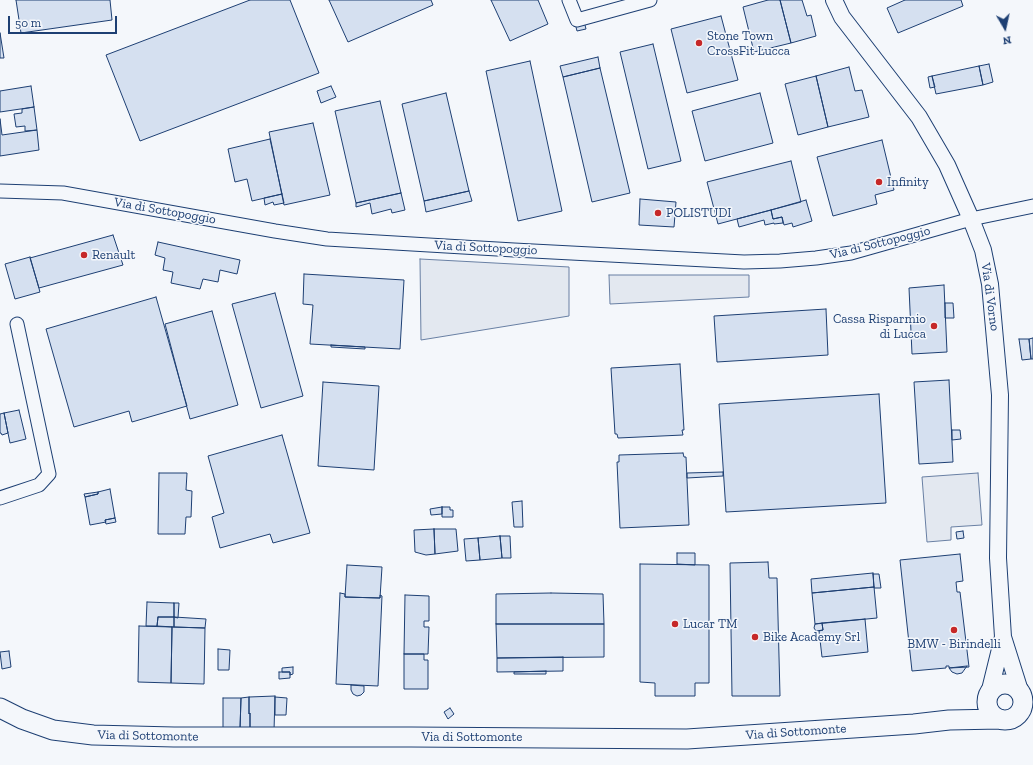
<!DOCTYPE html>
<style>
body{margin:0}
#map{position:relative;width:1033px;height:765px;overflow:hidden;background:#f4f7fb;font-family:"Zilla Slab",serif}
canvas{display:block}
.north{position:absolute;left:985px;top:8px;width:40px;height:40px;-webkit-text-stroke:3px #f4f7fb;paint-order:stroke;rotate:171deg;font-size:11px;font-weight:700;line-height:16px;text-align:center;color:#1d3f73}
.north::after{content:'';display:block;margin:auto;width:14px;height:18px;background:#1d3f73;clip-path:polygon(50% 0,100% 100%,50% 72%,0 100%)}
.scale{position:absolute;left:8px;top:16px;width:109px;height:18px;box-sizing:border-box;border:2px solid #1d3f73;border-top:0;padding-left:5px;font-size:12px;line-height:14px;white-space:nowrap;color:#1d3f73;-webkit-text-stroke:3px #f4f7fb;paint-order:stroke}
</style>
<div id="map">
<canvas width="1033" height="765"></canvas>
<div class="north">N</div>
<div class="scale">50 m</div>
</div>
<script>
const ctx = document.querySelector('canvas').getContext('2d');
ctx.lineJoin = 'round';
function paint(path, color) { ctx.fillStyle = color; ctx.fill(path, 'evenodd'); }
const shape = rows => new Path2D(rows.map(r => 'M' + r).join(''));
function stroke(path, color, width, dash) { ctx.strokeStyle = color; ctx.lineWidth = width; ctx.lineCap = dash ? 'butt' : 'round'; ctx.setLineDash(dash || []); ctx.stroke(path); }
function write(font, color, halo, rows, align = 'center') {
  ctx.font = font + ' "Zilla Slab",serif'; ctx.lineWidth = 3; ctx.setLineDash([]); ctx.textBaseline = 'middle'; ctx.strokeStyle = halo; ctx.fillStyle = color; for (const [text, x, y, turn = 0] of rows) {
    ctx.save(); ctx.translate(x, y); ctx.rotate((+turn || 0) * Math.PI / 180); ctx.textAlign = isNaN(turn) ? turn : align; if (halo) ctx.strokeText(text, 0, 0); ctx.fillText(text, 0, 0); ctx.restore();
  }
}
const parking = shape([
 [420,259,569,267,569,316,421,340,420,259],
 [609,275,749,275,749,297,610,304,609,275],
 [978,473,982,525,951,527,951,540,927,542,922,477,978,473]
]);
const building = shape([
 [16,0,110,0,112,20,21,33,16,0],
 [250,0,290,0,319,73,140,141,106,55,250,0],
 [329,0,431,0,433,5,348,42,329,0],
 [491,0,538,0,548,24,510,41,491,0],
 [768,0,780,0,791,43,754,52,743,7,768,0],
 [780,0,802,0,807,16,811,15,816,36,791,43,780,0],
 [905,0,961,0,963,6,898,33,887,8,905,0],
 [721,16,738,80,687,93,671,29,721,16],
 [584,21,586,29,577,31,575,23,584,21],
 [0,33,4,58,0,58,0,33],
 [653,44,681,161,648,169,620,52,653,44],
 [598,57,600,68,563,77,560,66,598,57],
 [530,61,562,211,518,221,486,71,530,61],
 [989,64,993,82,983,85,979,66,989,64],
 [979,66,983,85,936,94,932,76,979,66],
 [849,67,855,91,862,90,869,117,828,127,816,76,849,67],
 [600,68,630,193,592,202,563,77,600,68],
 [816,76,828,127,798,135,785,84,816,76],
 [932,76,935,87,930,88,928,77,932,76],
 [31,86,34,107,0,112,0,91,31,86],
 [331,86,336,97,321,103,317,91,331,86],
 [446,93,469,191,424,201,402,104,446,93],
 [760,93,773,143,705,161,692,111,760,93],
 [380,101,401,193,356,203,335,111,380,101],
 [34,107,37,130,25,131,25,126,16,127,14,114,22,113,22,109,34,107],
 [0,119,2,135,37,130,39,150,0,156,0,119],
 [313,123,330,195,284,205,269,132,313,123],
 [270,139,282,194,252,201,247,179,235,182,228,149,270,139],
 [882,140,894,190,875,195,877,204,833,216,817,157,882,140],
 [791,161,801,202,718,224,707,182,791,161],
 [469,191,472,201,426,212,424,201,469,191],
 [401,193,405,210,392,213,391,209,372,214,370,203,356,207,356,203,401,193],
 [282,194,284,203,274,205,273,202,265,205,264,198,282,194],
 [640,199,676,202,674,227,639,225,640,199],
 [806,200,812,221,793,227,792,223,784,225,782,217,773,219,771,210,806,200],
 [771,210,773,219,782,217,783,223,774,224,774,223,765,225,764,220,739,227,737,219,771,210],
 [113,235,123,265,39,288,30,258,113,235],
 [158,242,240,260,237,274,220,270,218,282,203,279,200,289,171,283,173,272,163,270,165,258,155,255,158,242],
 [30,257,40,292,15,299,5,264,30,257],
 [304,274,404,280,400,349,310,344,313,305,303,304,304,274],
 [944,285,947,352,912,354,909,288,944,285],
 [275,293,303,396,261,408,232,304,275,293],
 [156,297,187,406,132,422,129,411,74,427,46,329,156,297],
 [945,303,953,303,954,318,945,318,945,303],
 [826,309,828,355,717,362,714,316,826,309],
 [212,311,238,405,190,419,165,324,212,311],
 [1033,338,1033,359,1031,359,1029,339,1033,338],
 [1019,339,1029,339,1031,359,1022,360,1019,339],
 [331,345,365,347,365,349,331,347,331,345],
 [680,364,684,430,682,430,683,435,618,438,617,434,615,434,611,368,680,364],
 [949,380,953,462,919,464,914,382,949,380],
 [323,382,379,386,374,470,318,466,323,382],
 [879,394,886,503,726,512,719,404,879,394],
 [19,410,26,439,10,443,4,413,19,410],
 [4,413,8,433,2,435,1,433,0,433,0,414,4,413],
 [952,430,960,430,961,439,952,440,952,430],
 [282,435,310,533,273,543,270,534,220,548,212,517,224,513,208,456,282,435],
 [683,453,684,457,686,457,689,525,620,528,617,462,619,462,619,455,683,453],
 [723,472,723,476,687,478,687,473,723,472],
 [159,473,187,473,186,490,192,491,191,517,186,517,185,534,158,534,159,473],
 [110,489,115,518,105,520,106,522,90,525,85,497,98,494,98,492,110,489],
 [98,492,98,494,85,497,84,494,98,492],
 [522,501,523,527,514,527,512,502,522,501],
 [442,507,450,507,450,510,453,510,453,517,442,517,442,507],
 [442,507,442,514,431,515,430,509,442,507],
 [115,518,116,522,106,524,105,520,115,518],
 [434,529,456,529,458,551,435,554,434,529],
 [434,529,435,554,426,555,415,552,414,530,434,529],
 [963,531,964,538,957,539,956,532,963,531],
 [500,536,502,558,480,560,478,538,500,536],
 [500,536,510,536,511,558,502,558,500,536],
 [478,538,480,560,466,561,464,539,478,538],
 [677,553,695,553,695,565,677,564,677,553],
 [960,554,963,581,956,582,957,592,960,592,969,667,949,668,949,666,946,666,946,668,912,671,900,560,960,554],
 [768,562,769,578,777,578,780,696,732,696,730,563,768,562],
 [640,564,709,565,709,683,695,683,695,696,655,696,655,683,640,682,640,564],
 [347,565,382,567,380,598,345,597,347,565],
 [873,573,874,587,812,593,811,579,873,573],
 [873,574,879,574,881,588,874,588,873,574],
 [874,587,877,618,815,624,812,593,874,587],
 [340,593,345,594,345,597,380,598,380,595,382,596,378,686,336,684,340,593],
 [551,593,603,594,604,624,496,624,496,594,551,593],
 [405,595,429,596,429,621,424,621,424,627,429,627,428,654,404,654,405,595],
 [147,602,174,603,174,617,158,617,157,626,146,626,147,602],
 [174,603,179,603,178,618,174,617,174,603],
 [158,617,174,617,174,627,157,626,158,617],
 [174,617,206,619,205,628,174,627,174,617],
 [865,619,868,652,822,657,819,631,823,630,822,623,865,619],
 [822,623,823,630,816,631,814,628,815,624,822,623],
 [496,624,604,624,604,657,497,658,496,624],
 [139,626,172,627,171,683,138,682,139,626],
 [172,627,205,628,204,684,171,683,172,627],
 [218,649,230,650,229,670,218,670,218,649],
 [9,651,11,667,2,669,0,652,9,651],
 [404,654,424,654,424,660,428,660,428,689,404,689,404,654],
 [563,657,563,671,497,672,497,658,563,657],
 [967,666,962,673,957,674,952,672,949,668,967,666],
 [293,667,293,674,290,675,290,672,282,672,282,668,293,667],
 [546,671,546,674,514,674,514,672,546,671],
 [279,672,290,672,290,678,279,679,279,672],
 [351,685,364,686,364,692,361,695,357,696,353,694,351,690,351,685],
 [275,696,274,731,250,730,250,713,249,714,249,697,275,696],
 [249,697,249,714,250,713,250,730,240,729,241,698,249,697],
 [275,697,287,698,286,715,275,715,275,697],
 [223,698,241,698,240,729,223,728,223,698],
 [450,708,454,714,448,719,444,712,450,708]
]);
const minor = shape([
 [569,0,577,20,650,0],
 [0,191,63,193,275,231,327,239,514,250,744,262,780,261,816,258,851,253,971,219,1033,206],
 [0,498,39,485,49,474,17,324]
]);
const tertiary = shape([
 [834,0,842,17,919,117,947,165,971,219,983,250,990,284,1000,395,998,558,1003,637,1020,691],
 [989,694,1003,637]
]);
const secondary = shape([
 '987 702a18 18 0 1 1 36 0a18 18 0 1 1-36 0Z',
 [0,708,22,719,53,730,93,735,174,737,411,737,687,739,914,724,949,720,1000,719]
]);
const markers = [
 [699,43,4,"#c62828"],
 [879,182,4,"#c62828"],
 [658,213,4,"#c62828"],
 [84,255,4,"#c62828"],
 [934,326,4,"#c62828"],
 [675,624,4,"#c62828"],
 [954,630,4,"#c62828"],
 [755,637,4,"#c62828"]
];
const poiNames = [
 ["Stone Town",707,36],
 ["CrossFit Lucca",707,51],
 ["Infinity",887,182],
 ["POLISTUDI",666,213],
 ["Renault",92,255],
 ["Cassa Risparmio",926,319,"right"],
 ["di Lucca",926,334,"right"],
 ["Lucar TM",683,624],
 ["Bike Academy Srl",763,637],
 ["BMW - Birindelli",954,644,"center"]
];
const streetNames = [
 ["Via di Sottopoggio",165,211,10],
 ["Via di Sottopoggio",880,243,-14],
 ["Via di Sottopoggio",486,248,3],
 ["Via di Vorno",990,297,82],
 ["Via di Sottomonte",796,732,-4],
 ["Via di Sottomonte",148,736,1],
 ["Via di Sottomonte",472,737]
];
paint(parking, '#e3e8f0');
stroke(parking, '#687fa3', 1);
paint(building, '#d5e0f0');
stroke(building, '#1d3f73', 1);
stroke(minor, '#1d3f73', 15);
stroke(tertiary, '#1d3f73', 18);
stroke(secondary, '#1d3f73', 21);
stroke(minor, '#f4f7fb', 13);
stroke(tertiary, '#f4f7fb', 16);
stroke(secondary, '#f4f7fb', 19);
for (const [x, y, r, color] of markers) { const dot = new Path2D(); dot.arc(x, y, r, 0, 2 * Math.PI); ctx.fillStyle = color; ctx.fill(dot); stroke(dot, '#f4f7fb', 1.5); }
write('13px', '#1d3f73', '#f4f7fb', poiNames, 'left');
write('13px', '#1d3f73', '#f4f7fb', streetNames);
</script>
